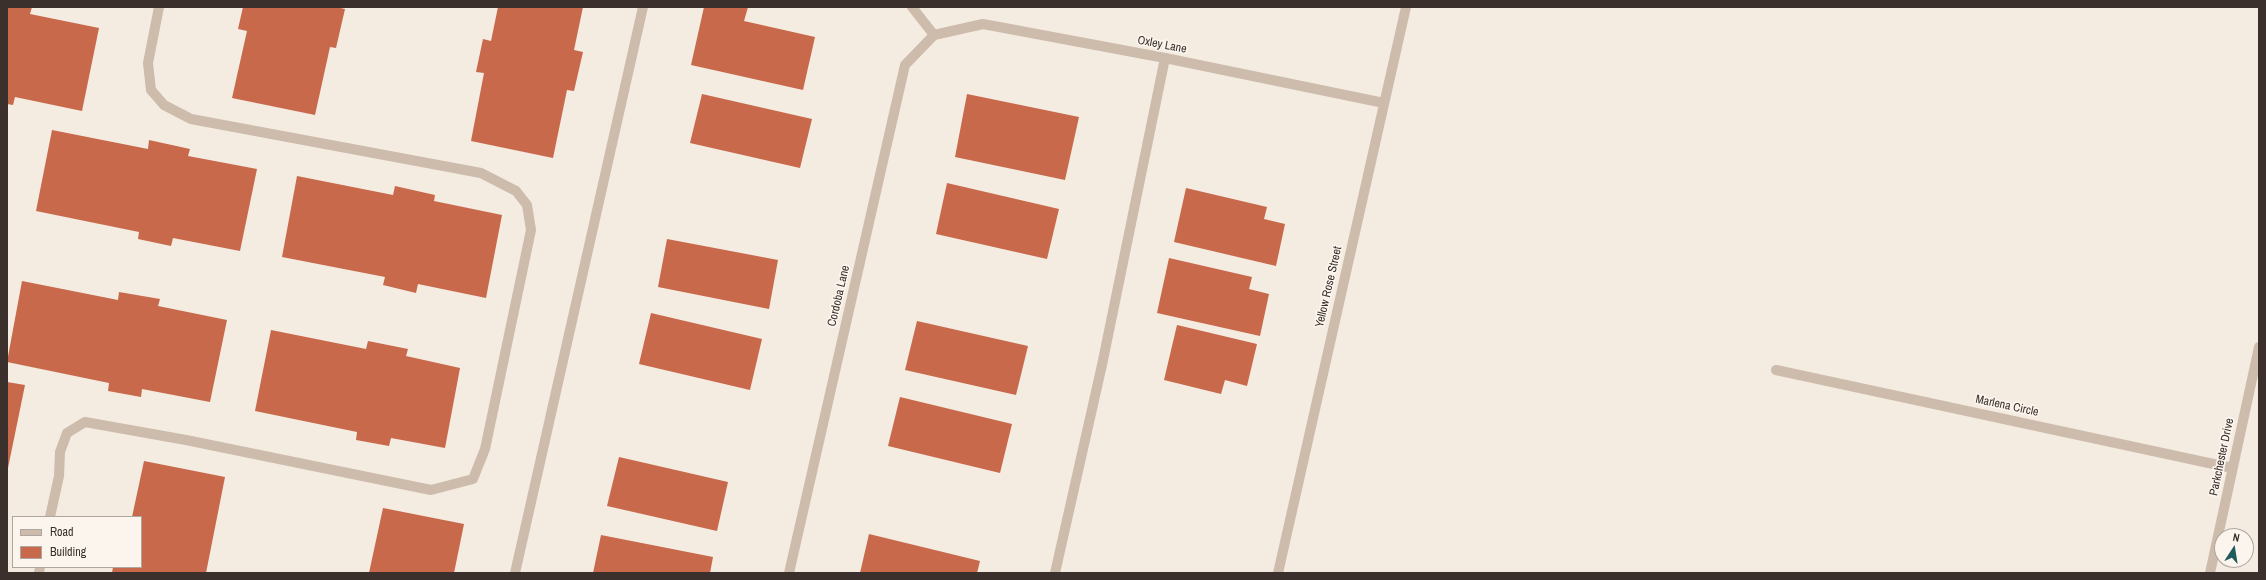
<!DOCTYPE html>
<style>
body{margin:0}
#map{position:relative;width:2266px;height:580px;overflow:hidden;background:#f4ebe1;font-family:"Archivo Narrow",sans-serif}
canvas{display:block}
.frame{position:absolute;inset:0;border:8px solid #3b302b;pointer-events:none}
.legend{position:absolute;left:12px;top:516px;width:130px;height:52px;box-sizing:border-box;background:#fbf5ee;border:1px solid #aea6a0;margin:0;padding:5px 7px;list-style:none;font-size:12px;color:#3b302b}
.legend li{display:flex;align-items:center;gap:8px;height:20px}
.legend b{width:20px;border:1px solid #aea6a0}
.north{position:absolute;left:2214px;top:528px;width:40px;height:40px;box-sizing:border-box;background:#fbf5ee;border:1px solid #aea6a0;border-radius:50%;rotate:12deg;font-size:11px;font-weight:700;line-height:16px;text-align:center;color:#3b302b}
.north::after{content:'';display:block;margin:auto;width:14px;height:18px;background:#1f5a5e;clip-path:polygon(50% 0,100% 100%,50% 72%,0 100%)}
</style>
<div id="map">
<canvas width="2266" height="580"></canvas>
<div class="frame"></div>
<ul class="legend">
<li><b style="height:5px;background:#cdbbac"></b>Road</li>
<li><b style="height:11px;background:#c8694b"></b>Building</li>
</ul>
<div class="north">N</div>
</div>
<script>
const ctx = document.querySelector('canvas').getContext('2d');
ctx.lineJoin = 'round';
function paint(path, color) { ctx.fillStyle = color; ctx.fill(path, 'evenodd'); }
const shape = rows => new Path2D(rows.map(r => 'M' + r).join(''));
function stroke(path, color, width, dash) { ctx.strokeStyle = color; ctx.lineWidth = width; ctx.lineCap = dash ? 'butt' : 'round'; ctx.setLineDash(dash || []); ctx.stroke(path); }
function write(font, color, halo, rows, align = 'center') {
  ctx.font = font + ' "Archivo Narrow",sans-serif'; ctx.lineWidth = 3.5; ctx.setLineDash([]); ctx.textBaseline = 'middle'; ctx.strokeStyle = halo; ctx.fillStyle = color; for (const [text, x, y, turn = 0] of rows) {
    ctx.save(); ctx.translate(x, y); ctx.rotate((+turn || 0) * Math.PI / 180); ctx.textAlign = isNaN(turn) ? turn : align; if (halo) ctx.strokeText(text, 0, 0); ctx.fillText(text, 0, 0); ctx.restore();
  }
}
const building = shape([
 [7,7,32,7,30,14,99,28,82,111,15,97,13,105,7,104],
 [243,7,336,7,345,9,336,48,330,47,315,115,232,98,247,31,238,29],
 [498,7,583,7,574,50,583,52,574,91,567,90,553,158,471,141,484,73,476,72,483,39,491,41],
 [704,7,748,7,744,21,815,37,803,90,691,65],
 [702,94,812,119,800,168,690,143],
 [967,94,1079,117,1065,180,955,157],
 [52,130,148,149,149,140,190,149,188,156,257,169,240,251,173,238,171,246,138,239,139,232,36,211],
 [297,176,393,195,395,186,435,195,434,201,502,215,486,298,418,284,416,293,383,285,385,277,282,257],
 [947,183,1059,209,1047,259,936,234],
 [1186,188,1267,207,1264,219,1285,224,1276,266,1174,242],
 [667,239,778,260,769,309,658,287],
 [1169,258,1252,277,1249,289,1269,294,1260,336,1157,313],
 [22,281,118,300,119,292,160,299,158,306,227,320,210,402,142,389,141,397,108,391,109,383,7,362],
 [651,313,762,339,750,390,639,364],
 [917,321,1028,346,1016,395,905,370],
 [1177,325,1257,344,1247,386,1225,380,1221,394,1164,380],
 [271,330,366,349,368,341,408,349,406,356,460,368,445,448,391,438,389,446,356,440,357,432,255,411],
 [7,382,25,385,8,468,7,467],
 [900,397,1012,424,1000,473,888,446],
 [619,457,728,482,717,531,607,506],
 [144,461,225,477,206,573,112,573,113,567,141,567,141,517,132,517],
 [383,508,464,524,454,573,369,573],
 [869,534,980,561,977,573,860,573],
 [601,535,713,557,710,573,593,573]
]);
const service = shape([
 [912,7,934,35],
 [50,517,59,476,60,452,67,433,85,422,186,440,431,490,473,479,485,449,531,230,527,205,516,191,481,173,191,119,164,105,151,90,148,63,159,7],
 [39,573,40,567],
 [515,573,643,7],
 [1055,573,1102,365,1165,58]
]);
const minor = shape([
 [1776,370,2232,468],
 [789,573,905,65,934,35,983,24,1165,58,1384,103],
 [1278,573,1406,7],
 [2210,573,2259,347]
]);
const streetNames = [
 ["Oxley Lane",1162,45,11],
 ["Yellow Rose Street",1329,287,-77],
 ["Cordoba Lane",839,296,-77],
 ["Marlena Circle",2007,406,12],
 ["Parkchester Drive",2222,457,-78]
];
paint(building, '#c8694b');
stroke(service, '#cdbbac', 10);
stroke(minor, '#cdbbac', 10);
write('12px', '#3b302b', '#fbf5ee', streetNames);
</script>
